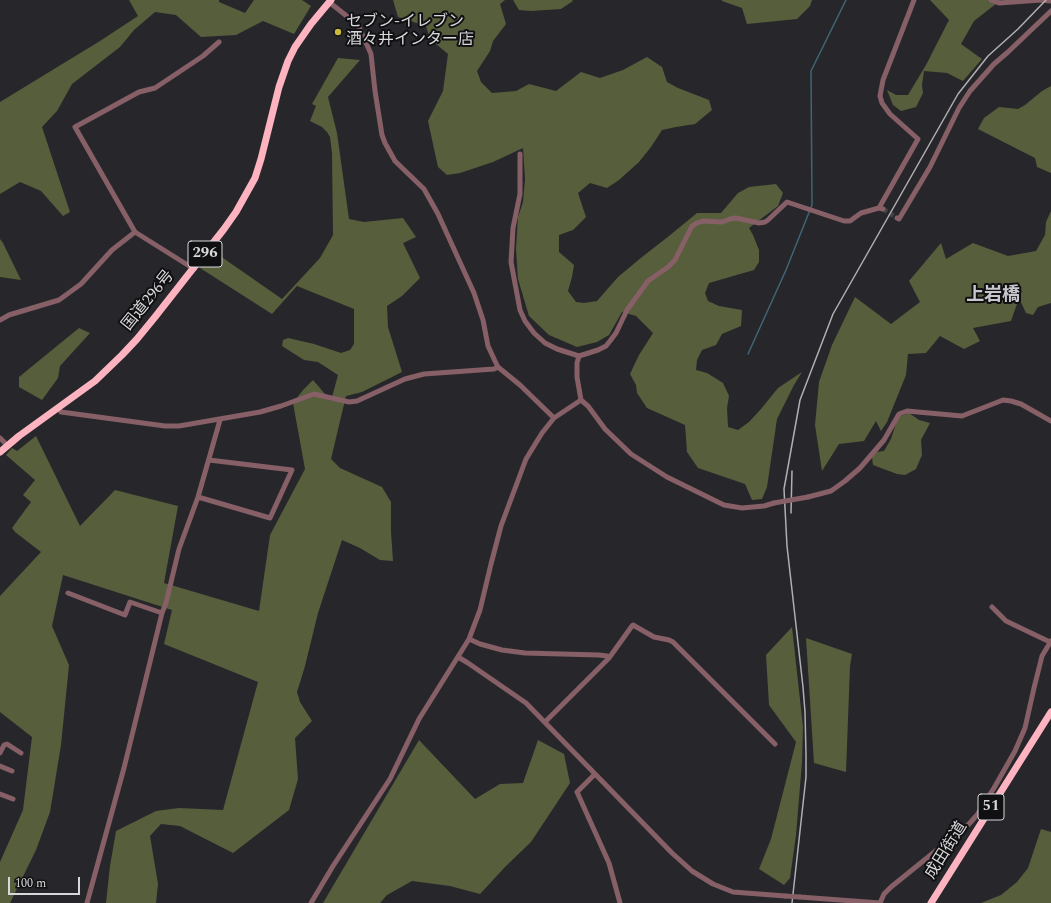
<!DOCTYPE html>
<meta charset="utf-8">
<style>
body{margin:0}
#map{position:relative;width:1051px;height:903px;overflow:hidden;background:#27272b;font-family:Spectral,serif}
canvas{display:block}
.scale{position:absolute;left:8px;top:877px;width:72px;height:18px;box-sizing:border-box;border:2px solid #d8d8db;border-top:0;padding-left:5px;font-size:12px;line-height:14px;white-space:nowrap;color:#d8d8db;-webkit-text-stroke:3px #101012;paint-order:stroke}
</style>
<div id="map">
<canvas width="1051" height="903"></canvas>
<div class="scale">100 m</div>
</div>
<script>
const ctx = document.querySelector('canvas').getContext('2d');
ctx.lineJoin = 'round';
function paint(path, color) { ctx.fillStyle = color; ctx.fill(path, 'evenodd'); }
const shape = rows => new Path2D(rows.map(r => 'M' + r).join(''));
function stroke(path, color, width, dash) { ctx.strokeStyle = color; ctx.lineWidth = width; ctx.lineCap = dash ? 'butt' : 'round'; ctx.setLineDash(dash || []); ctx.stroke(path); }
function write(font, color, halo, rows, align = 'center') {
  ctx.font = font + ' Spectral,"Noto Sans JP",serif'; ctx.lineWidth = 4; ctx.setLineDash([]); ctx.textBaseline = 'middle'; ctx.strokeStyle = halo; ctx.fillStyle = color; for (const [text, x, y, turn = 0] of rows) {
    ctx.save(); ctx.translate(x, y); ctx.rotate((+turn || 0) * Math.PI / 180); ctx.textAlign = isNaN(turn) ? turn : align; if (halo) ctx.strokeText(text, 0, 0); ctx.fillText(text, 0, 0); ctx.restore();
  }
}
const forest = shape([
 [129,0,219,0,219,2,245,13,254,0,302,0,311,6,294,34,263,21,236,35,201,37,176,15,155,12,134,30,120,47,72,84,57,111,42,127,70,212,63,216,41,191,20,182,0,194,0,102,100,41,138,16],
 [393,0,505,0,500,4,506,24,493,41,490,51,477,71,481,82,492,93,516,91,529,84,556,91,581,72,600,78,623,70,647,57,662,67,667,82,678,88,709,100,712,110,695,124,676,127,662,130,651,147,639,162,619,180,607,188,590,183,578,193,586,217,573,230,559,235,559,252,574,265,572,277,568,291,576,302,584,303,597,301,618,277,642,257,669,236,697,213,721,213,738,193,749,187,776,184,783,193,778,206,749,228,753,235,759,250,759,262,754,270,709,283,705,293,708,301,719,306,742,310,741,326,722,334,716,345,702,350,697,360,696,370,707,373,723,383,729,396,727,408,728,427,738,430,749,422,761,409,778,388,802,372,794,385,777,419,767,487,762,499,752,500,745,484,698,468,687,452,685,425,647,408,637,393,636,385,630,374,639,355,653,333,636,316,622,312,609,335,597,342,577,347,549,335,529,316,518,279,516,249,518,217,523,202,525,179,523,148,493,162,460,173,447,175,438,167,428,121,443,91,448,54,430,39,426,26,398,17],
 [513,0,572,0,573,1,561,9,531,11,519,10],
 [722,0,812,0,810,6,797,19,747,24,742,8,722,1],
 [930,0,1001,0,974,21,961,44,982,59,963,81,947,73,924,71,922,85,923,93,916,107,901,111,893,105,887,90,896,95,908,95,926,65,949,20],
 [338,58,360,60,328,97,337,133,349,219,364,222,403,218,416,237,403,243,420,278,402,296,387,306,388,327,402,372,362,392,346,396,331,459,340,468,382,487,391,502,391,532,393,561,380,560,360,548,342,540,318,613,305,666,297,692,300,702,312,721,295,738,298,779,289,810,233,853,180,826,161,824,150,836,158,884,156,903,106,903,110,866,116,831,156,811,179,808,223,810,258,682,164,644,172,610,63,575,52,626,69,665,61,745,50,812,36,850,10,903,0,903,0,862,23,810,32,737,0,712,0,596,41,552,15,532,12,528,31,502,23,495,35,480,6,455,12,448,17,451,36,436,80,526,115,490,178,506,164,583,259,611,270,535,305,469,293,403,303,390,313,380,331,401,338,375,318,362,304,360,282,346,283,340,288,338,314,344,341,353,350,350,354,344,354,309,297,286,272,314,200,268,213,251,282,299,320,258,333,235,332,153,330,137,327,132,322,127,310,121,316,106,312,104],
 [1051,86,1051,173,1037,167,1035,158,978,129,984,118,999,107,1018,109,1025,105,1042,91],
 [1051,211,1051,303,1038,307,1033,315,1026,313,1019,298,1011,321,973,328,980,341,964,349,940,336,926,353,908,354,906,375,887,422,881,431,876,421,864,441,839,444,822,471,815,425,819,382,832,345,855,297,891,324,920,302,909,281,941,243,946,259,973,243,1008,256,1036,251,1045,235,1046,222],
 [0,239,3,243,21,280,0,277],
 [79,328,90,333,60,366,58,378,42,400,19,387,19,377],
 [909,413,919,420,930,423,921,440,922,455,916,469,905,475,897,474,873,465,872,457,877,452,884,451,891,439,898,417],
 [792,627,803,727,802,762,796,835,790,878,784,885,759,869,771,839,796,742,769,705,766,655],
 [806,638,852,654,850,666,846,772,814,763],
 [419,740,475,799,500,784,523,783,538,740,564,754,570,783,531,842,506,866,480,894,450,886,412,881,387,895,380,903,323,903],
 [1041,829,1051,832,1051,903,981,903,1001,895,1017,882,1028,868]
]);
const stream = shape([
 [748,354,786,270,812,205,811,71,846,0]
]);
const minorTunnel = shape([
 [883,209,897,218]
]);
const minor = shape([
 [991,0,999,3,1041,0,1051,1],
 [329,2,358,25,371,54,375,91,382,135,385,143,395,161,424,189,438,214,474,293,483,320,488,346,495,361,498,367,520,385,554,418],
 [520,154,520,194,513,228,511,262,520,310,525,321,534,333,545,343,557,349,579,356,598,350,606,346,610,341,616,333,627,310,648,281,668,267,675,260,692,226,697,223,703,221,722,222,730,219,736,218,759,223,765,222,768,220,787,202,844,221,850,221,861,213,879,208],
 [883,209,879,208,918,139,890,114,882,103,880,96,883,80,914,0],
 [897,218,899,219,930,167,959,108,970,91,994,64,1008,52,1051,11],
 [194,269,135,232,75,127,139,92,155,88,203,56,219,42],
 [0,320,9,315,59,300,81,284,112,250,135,232],
 [579,356,577,363,577,377,581,400,588,406,605,429,631,454,667,477,724,505,742,508,764,506,774,503],
 [58,408,61,412,165,426,179,426,260,412,281,406,314,394,349,402,357,401,405,379,424,374,494,369,498,367],
 [0,438,7,445],
 [198,497,270,518,292,470,209,460],
 [808,497,831,491,845,481,860,468,884,440,899,414,907,411,962,416,1003,400,1011,401,1021,404,1051,421],
 [68,593,125,615,130,602,162,613],
 [992,607,1006,621,1050,642],
 [469,639,480,644,502,650,525,653,599,655,607,656,609,658],
 [458,657,468,663,526,703,672,853,692,871,713,884,733,892,785,896],
 [545,722,609,658,632,626,633,625,654,637,669,640,673,642,775,744],
 [0,753,4,745,7,744,21,753],
 [0,766,12,771],
 [595,774,577,792,609,863,620,903],
 [0,794,13,799],
 [800,897,880,903,884,894,891,887,969,824,977,815,994,788,1015,751,1025,728,1034,688,1042,656,1051,641],
 [87,903,124,768,162,613,166,603,179,549,198,497,220,420],
 [311,903,333,866,390,779,419,719,469,639,480,610,491,564,501,526,526,459,542,433,554,418,581,400]
]);
const highway = shape([
 [0,452,19,436,95,381,122,355,137,339,155,317,224,229,236,212,255,178,261,159,279,87,288,61,295,47,311,24,331,0],
 [931,903,1051,712]
]);
const rail = shape([
 [791,513,792,471],
 [792,903,806,777,806,755,805,712,803,687,787,546,784,489,800,400,833,314,958,94,988,56,1018,29,1046,0]
]);
const minorBridge = shape([
 [774,503,808,497],
 [785,896,800,897]
]);
const markers = [
 [338,32,4,"#c9ba3a"]
];
const shields = [
 [205,254,34],
 [991,807,26]
];
const shieldNames = [
 ["296",205,254],
 ["51",991,807]
];
const poiNames = [
 ["セブン-イレブン",346,23],
 ["酒々井インター店",346,41]
];
const streetNames = [
 ["国道296号",149,301,-51],
 ["成田街道",947,851,-58]
];
const quarterNames = [
 ["上岩橋",993,296]
];
paint(forest, '#575e3c');
stroke(stream, '#3e6677', 1.5);
stroke(minorTunnel, '#424245', 5, [5, 2.5]);
stroke(minor, '#865f67', 5);
stroke(highway, '#feb3c1', 7);
stroke(rail, '#b0b0b4', 1.5);
stroke(minorBridge, '#865f67', 5);
for (const [x, y, r, color] of markers) { const dot = new Path2D(); dot.arc(x, y, r, 0, 2 * Math.PI); ctx.fillStyle = color; ctx.fill(dot); stroke(dot, '#101012', 1.5); }
for (const [x, y, w] of shields) { const box = new Path2D(); box.roundRect(x - w / 2, y - 13, w, 26, 3); ctx.fillStyle = '#101012'; ctx.fill(box); stroke(box, '#d8d8db', 1); }
write('bold 15px', '#d8d8db', null, shieldNames);
write('16px', '#d8d8db', '#101012', poiNames, 'left');
write('16px', '#d8d8db', '#101012', streetNames);
write('bold 18px', '#c8c7cd', '#101012', quarterNames);
</script>
